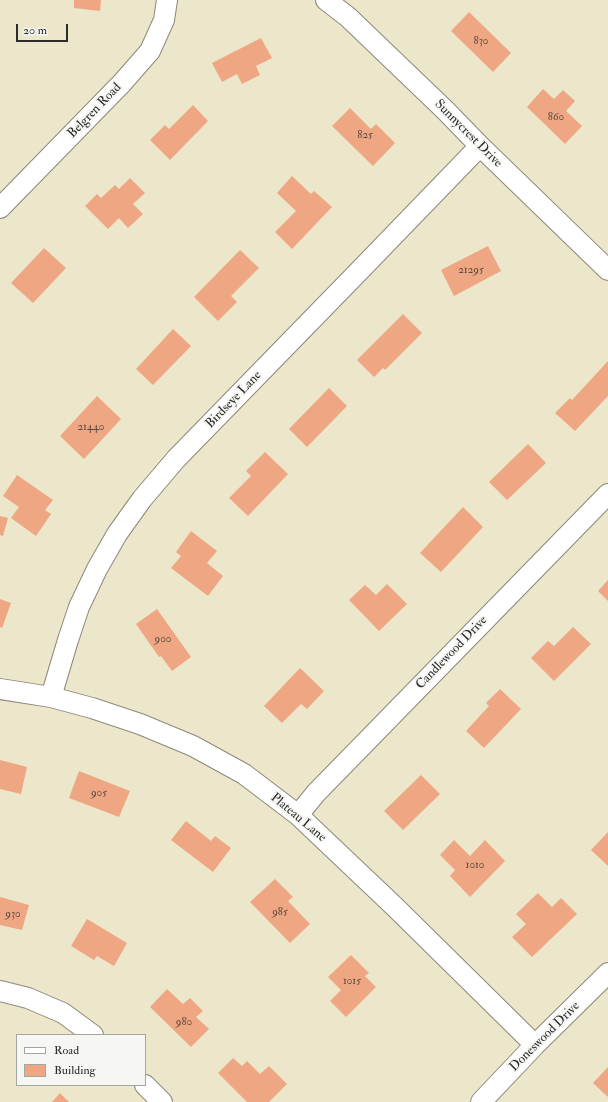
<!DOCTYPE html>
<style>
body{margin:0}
#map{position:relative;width:608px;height:1102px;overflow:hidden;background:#ece6cb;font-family:"IM FELL Double Pica",serif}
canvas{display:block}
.legend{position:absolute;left:16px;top:1034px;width:130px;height:52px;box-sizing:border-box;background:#f6f6f2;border:1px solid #a5a5a2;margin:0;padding:5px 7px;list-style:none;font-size:12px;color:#2b2b2b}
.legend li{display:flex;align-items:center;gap:8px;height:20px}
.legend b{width:20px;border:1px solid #a5a5a2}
.scale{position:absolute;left:16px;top:24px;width:52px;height:18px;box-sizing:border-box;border:2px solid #2b2b2b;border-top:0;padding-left:5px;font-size:12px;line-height:14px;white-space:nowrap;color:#2b2b2b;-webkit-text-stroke:3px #f6f6f2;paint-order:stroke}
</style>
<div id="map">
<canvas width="608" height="1102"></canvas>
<ul class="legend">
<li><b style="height:5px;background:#fff"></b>Road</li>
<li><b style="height:11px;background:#eea782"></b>Building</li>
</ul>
<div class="scale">20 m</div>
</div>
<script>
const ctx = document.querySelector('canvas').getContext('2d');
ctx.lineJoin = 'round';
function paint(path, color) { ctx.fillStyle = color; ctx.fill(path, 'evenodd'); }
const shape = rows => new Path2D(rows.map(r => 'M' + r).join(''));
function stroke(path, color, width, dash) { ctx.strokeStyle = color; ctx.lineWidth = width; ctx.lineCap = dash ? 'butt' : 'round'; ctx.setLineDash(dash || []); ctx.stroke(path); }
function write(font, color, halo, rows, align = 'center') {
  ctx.font = font + ' "IM FELL Double Pica",serif'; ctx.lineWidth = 4; ctx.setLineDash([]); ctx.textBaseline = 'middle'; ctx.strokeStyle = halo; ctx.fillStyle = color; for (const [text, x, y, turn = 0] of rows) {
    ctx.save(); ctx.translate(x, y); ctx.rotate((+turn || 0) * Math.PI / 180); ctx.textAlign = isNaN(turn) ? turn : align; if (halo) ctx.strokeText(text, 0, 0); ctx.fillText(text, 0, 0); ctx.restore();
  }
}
const building = shape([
 [74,0,101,0,100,11,74,8],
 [469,12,511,53,493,72,451,31],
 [261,38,272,58,256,66,260,75,242,84,237,74,222,82,212,63],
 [543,89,554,99,563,90,575,101,566,111,582,126,565,144,527,107],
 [193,105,208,121,170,160,150,140,165,125,169,129],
 [350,108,371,129,376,124,395,143,373,166,332,126],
 [292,176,311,194,314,191,332,207,292,249,275,232,296,211,277,193],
 [130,178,145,193,133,204,143,214,128,228,119,218,108,229,85,206,97,194,101,198,115,185,119,189],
 [488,246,501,271,454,296,441,270],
 [44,248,66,268,33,303,11,283],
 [240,250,259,268,231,296,237,302,218,321,194,297],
 [403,314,422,333,385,370,383,368,374,377,357,360],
 [173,329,191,346,153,385,136,369],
 [608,361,608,396,575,431,555,413,570,398,572,400],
 [329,388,347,406,307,447,289,429],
 [97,396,121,419,84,459,60,436],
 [528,444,546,463,507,500,489,482],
 [265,452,288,474,248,516,229,498,251,476,246,471],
 [17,475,53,500,45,510,51,514,36,536,11,518,19,507,3,496],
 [463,507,483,527,441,572,420,553],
 [0,516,8,518,3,536,0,535],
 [191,531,217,551,207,563,223,576,208,596,171,568,181,556,176,552],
 [608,580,608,601,598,591],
 [387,584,407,604,379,631,349,600,365,585,376,595],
 [0,599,11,603,2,628,0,627],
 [157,609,191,657,172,671,161,656,159,657,136,624],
 [573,627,591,644,554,681,531,658,548,641,554,646],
 [300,668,324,691,307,709,301,704,282,723,264,706],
 [500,689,521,709,484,748,466,731,489,706,486,703],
 [0,760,27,767,21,794,0,789],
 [79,771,130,791,119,817,69,798],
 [421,775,440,794,403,830,384,811],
 [186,821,211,841,215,836,231,848,213,872,171,840],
 [608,832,608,866,591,850],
 [454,840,470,856,485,840,505,861,470,897,450,876,455,870,440,855],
 [275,879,293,897,288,901,310,924,290,943,250,902],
 [538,893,552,907,561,898,577,914,532,957,512,937,526,924,516,914],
 [0,897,29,905,22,930,0,925],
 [87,919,127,943,114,966,97,956,94,960,71,946],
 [351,955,369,973,365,976,376,987,346,1017,330,1001,341,990,328,977],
 [167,989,183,1004,190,998,203,1011,196,1017,209,1029,191,1047,150,1007],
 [233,1058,242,1066,247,1061,260,1074,269,1066,287,1084,269,1102,247,1102,218,1073],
 [608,1067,608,1097,593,1083],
 [60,1093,69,1102,52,1102]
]);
const street = shape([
 [326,0,348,17,445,110,480,146,608,270],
 [0,208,122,83,150,51,164,20,167,0],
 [0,689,51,697,92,708,140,724,193,746,244,774,298,815,395,907,535,1045],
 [51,697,68,640,79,607,97,569,117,534,142,499,176,459,365,265,480,146],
 [298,815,316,793,608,494],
 [0,991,28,998,63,1013,93,1035],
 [145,1085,162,1102],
 [481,1102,535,1045,608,973]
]);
const numberNames = [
 ["830",481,42],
 ["860",556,118],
 ["825",365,136],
 ["21295",471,271],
 ["21440",91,428],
 ["900",163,640],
 ["905",99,794],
 ["1010",475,866],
 ["985",280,913],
 ["930",13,915],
 ["1015",352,982],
 ["980",184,1023]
];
const streetNames = [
 ["Belgren Road",95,111,-46],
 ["Sunnycrest Drive",468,134,45],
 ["Birdseye Lane",234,400,-46],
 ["Candlewood Drive",452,653,-46],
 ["Plateau Lane",298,818,40],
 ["Doneswood Drive",545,1037,-45]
];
paint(building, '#eea782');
stroke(street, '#8c887b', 22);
stroke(street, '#fff', 20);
write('11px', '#5c4a41', null, numberNames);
write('13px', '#2b2b2b', '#f6f6f2', streetNames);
</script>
